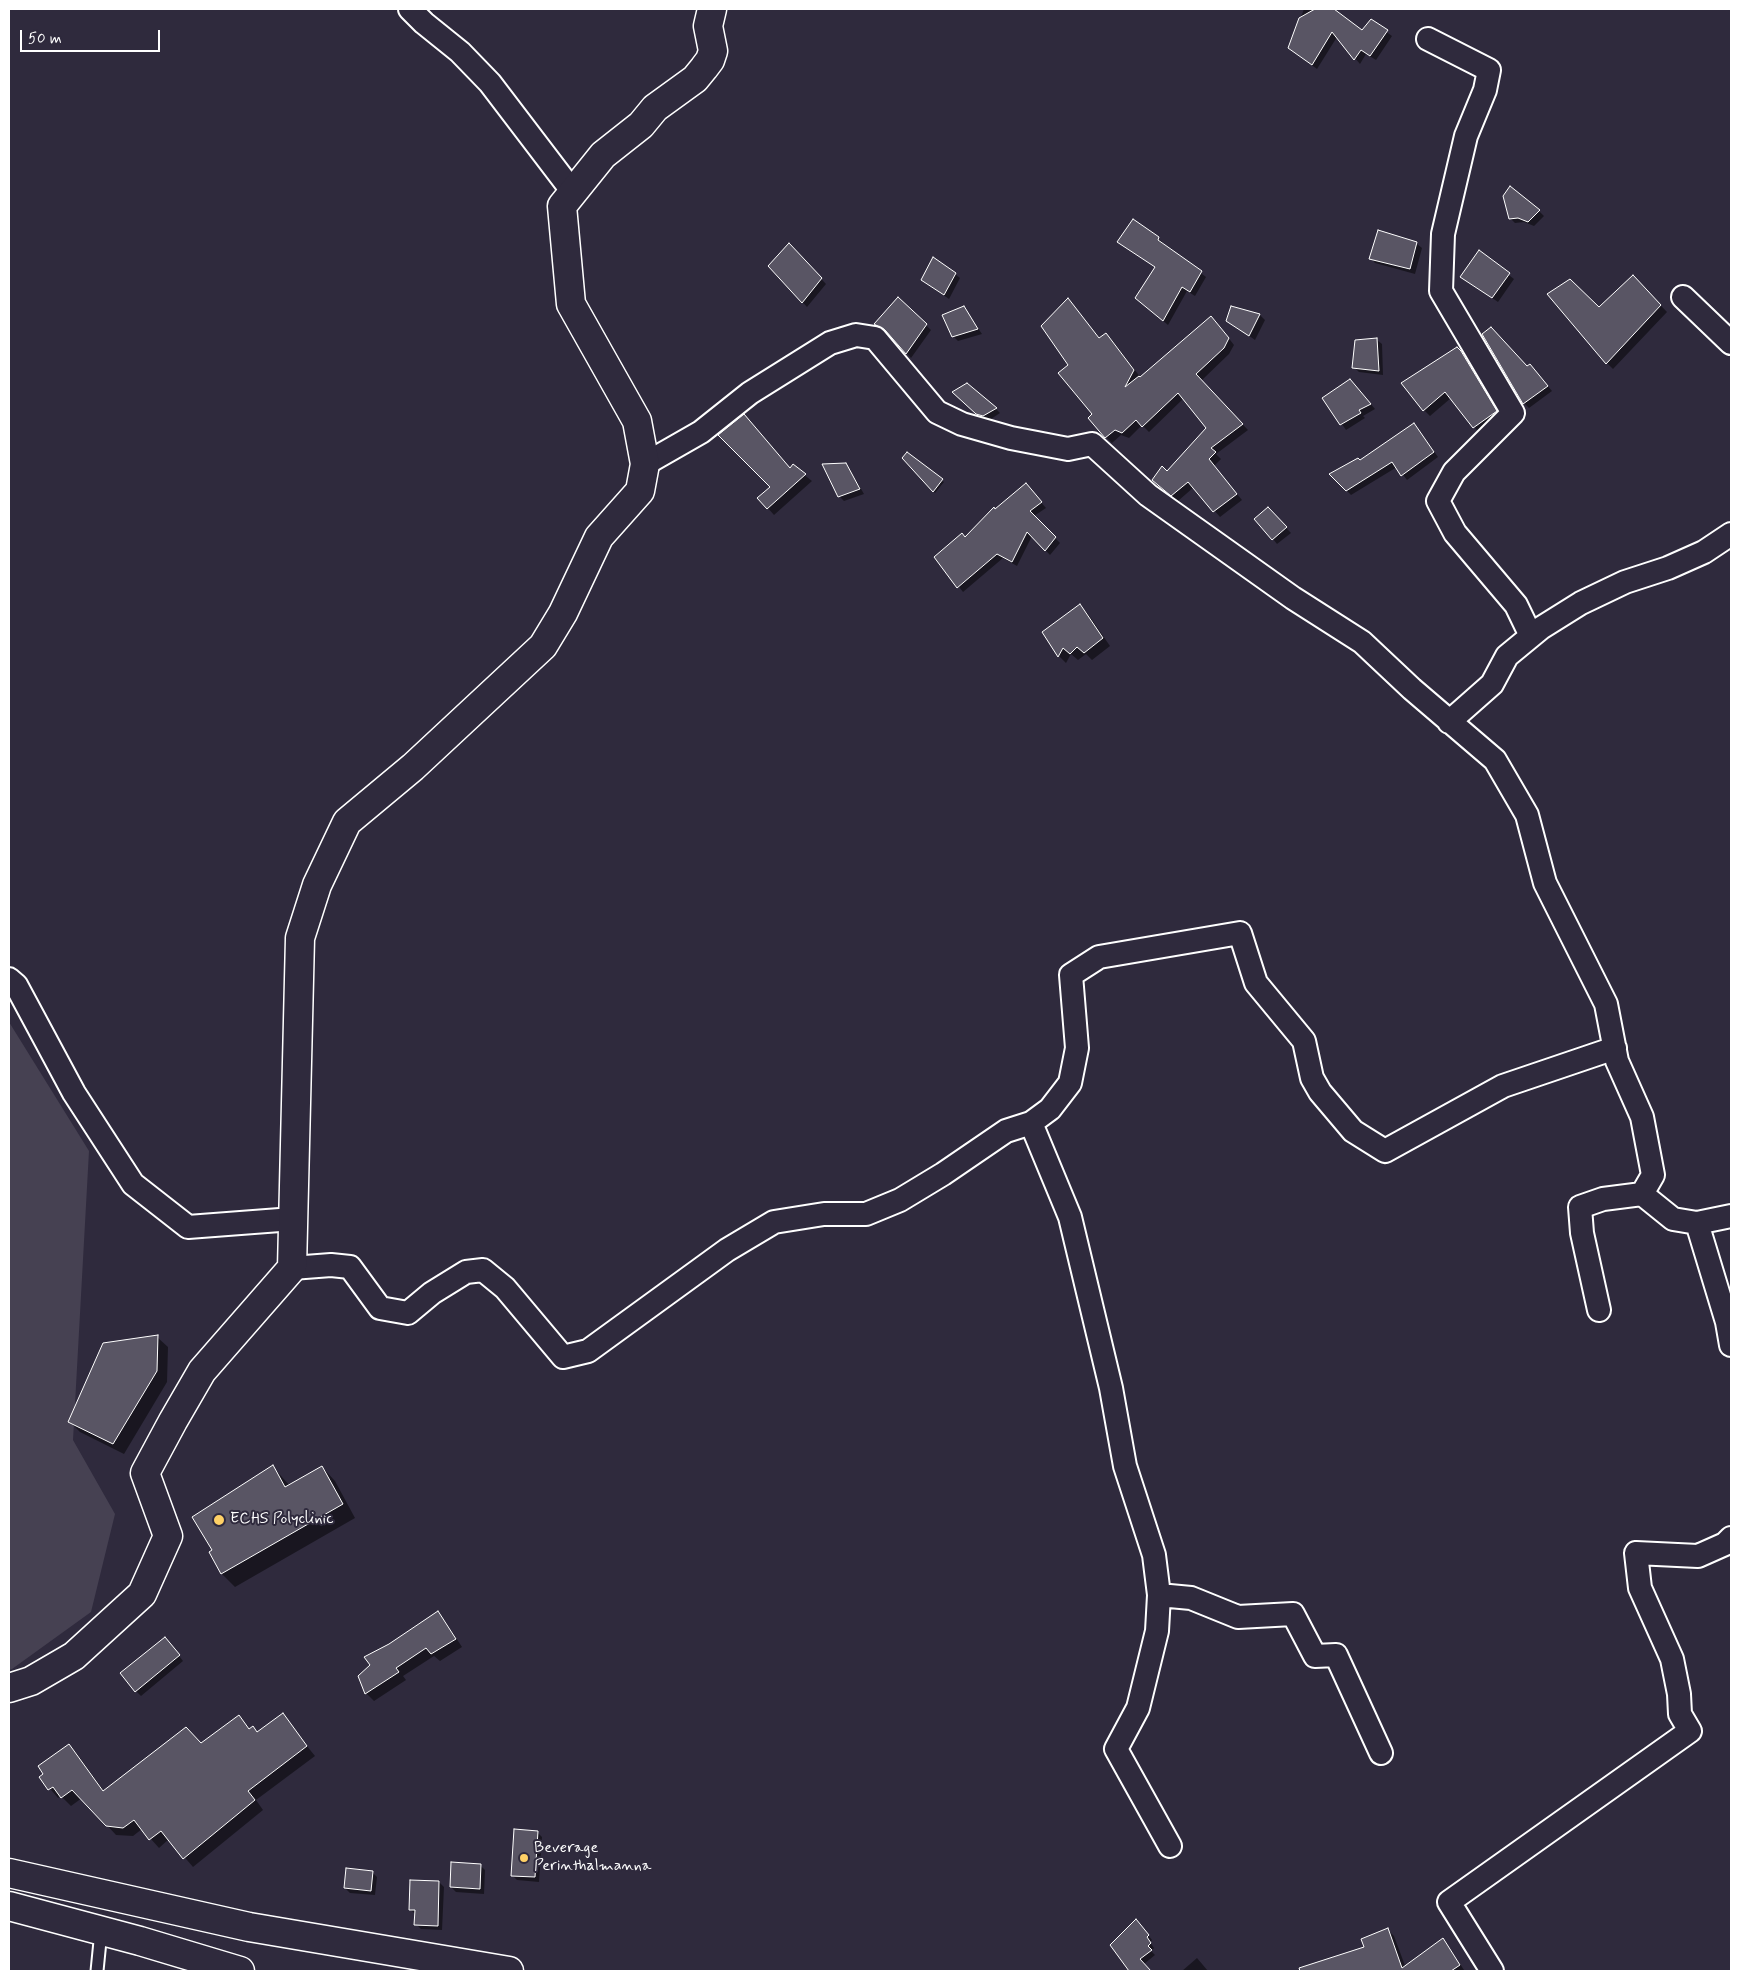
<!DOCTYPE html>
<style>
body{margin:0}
#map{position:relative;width:1740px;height:1980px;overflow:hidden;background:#2f2a3d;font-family:Mynerve,sans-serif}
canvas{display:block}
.frame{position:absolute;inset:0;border:10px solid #fff;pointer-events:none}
.scale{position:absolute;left:20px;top:30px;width:140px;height:22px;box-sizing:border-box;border:2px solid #fff;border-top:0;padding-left:6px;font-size:15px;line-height:18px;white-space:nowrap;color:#fff;-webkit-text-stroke:4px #2f2a3d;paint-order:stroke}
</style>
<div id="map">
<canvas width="1740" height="1980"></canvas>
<div class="frame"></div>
<div class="scale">50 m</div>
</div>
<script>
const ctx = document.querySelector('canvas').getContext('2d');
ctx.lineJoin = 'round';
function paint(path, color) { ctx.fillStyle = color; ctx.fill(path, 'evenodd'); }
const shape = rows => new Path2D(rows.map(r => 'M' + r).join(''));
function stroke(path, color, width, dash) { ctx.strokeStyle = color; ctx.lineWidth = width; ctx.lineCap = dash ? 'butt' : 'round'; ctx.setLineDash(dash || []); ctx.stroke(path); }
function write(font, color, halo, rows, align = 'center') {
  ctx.font = font + ' Mynerve,sans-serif'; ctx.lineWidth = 4; ctx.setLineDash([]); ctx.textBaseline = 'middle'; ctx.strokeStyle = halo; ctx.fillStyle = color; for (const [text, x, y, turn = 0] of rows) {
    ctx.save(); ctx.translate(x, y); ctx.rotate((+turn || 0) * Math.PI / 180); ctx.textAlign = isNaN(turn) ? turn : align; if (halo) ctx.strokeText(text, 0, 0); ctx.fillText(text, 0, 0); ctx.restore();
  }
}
const green = shape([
 [9,1022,89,1151,73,1440,115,1514,91,1612,12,1669,9,1670]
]);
const shadow = shape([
 [1304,9,1330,9,1362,31,1371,21,1392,36,1376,60,1366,54,1360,64,1337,37,1317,69,1289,48],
 [1539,211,1544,216,1534,226,1524,222,1515,223,1510,218],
 [1379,231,1417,244,1422,248,1415,274,1375,263,1371,258],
 [1158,238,1163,243,1163,245,1206,277,1195,296,1187,291,1168,325,1141,302,1156,268,1119,241],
 [789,245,826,284,807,307,769,266],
 [1479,252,1514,279,1498,302,1462,277],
 [955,274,960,278,949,299,922,280],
 [1633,277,1667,312,1613,369,1607,363,1599,309],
 [898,299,931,330,911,358,890,334,881,329,876,325],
 [1068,300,1100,339,1106,334,1112,340,1141,378,1217,323,1234,345,1229,354,1201,381,1248,430,1216,454,1221,459,1214,466,1242,500,1220,517,1194,487,1178,501,1159,485,1167,473,1208,428,1184,398,1149,432,1142,425,1129,438,1121,435,1112,443,1106,437,1090,418,1094,414,1070,365],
 [1232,307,1260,315,1265,320,1255,340,1227,320],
 [964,308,982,334,958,341,953,336],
 [1377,340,1382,344,1383,375,1359,372,1354,367],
 [1463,354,1502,418,1480,434,1451,398,1430,416,1424,410],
 [1527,368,1535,371,1552,391,1529,408,1524,403],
 [966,385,996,409,1000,413,988,421,982,419,954,392],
 [1355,385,1375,409,1363,416,1365,418,1346,430,1324,398],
 [1419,430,1438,457,1407,480,1397,467,1351,495,1331,474,1360,462],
 [904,458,944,482,935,493],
 [845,464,850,470,864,494,844,501,839,496],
 [793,466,812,481,774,515,759,498],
 [1030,490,1046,508,1034,516,1060,543,1050,555,1032,536,1017,566,1003,558,963,592,936,557,965,538,996,511],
 [1268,509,1291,533,1277,544,1273,539],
 [1080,606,1088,614,1110,646,1092,660,1086,654,1078,660,1071,654,1066,663,1059,656,1044,633],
 [157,1337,168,1347,167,1382,124,1454,80,1432,70,1422],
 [273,1467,290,1486,322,1467,335,1481,355,1518,235,1587,222,1574,210,1553],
 [437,1613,445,1621,462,1647,440,1661,434,1656,403,1676,406,1680,374,1701,366,1693,359,1676,389,1645],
 [169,1643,183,1661,141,1696,136,1691],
 [282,1715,315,1756,256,1800,263,1810,193,1867,169,1839,159,1848,142,1829,133,1836,116,1835,82,1798,71,1806,61,1796,58,1798,40,1777,69,1745,77,1754,104,1791,201,1745,238,1717,250,1729,253,1728,258,1733],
 [537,1832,542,1837,539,1882,517,1880,512,1875],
 [480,1865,485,1870,484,1894,456,1892,451,1887],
 [372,1872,377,1877,375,1895,350,1893,345,1888],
 [439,1882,444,1887,442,1930,421,1929,416,1924,415,1914,410,1909],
 [1140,1925,1152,1940,1150,1942,1154,1948,1151,1951,1155,1955,1144,1964,1150,1971,1130,1971,1111,1945],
 [1387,1929,1394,1936,1407,1971,1330,1971,1326,1961,1365,1948],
 [1442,1939,1447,1944,1464,1970,1430,1971,1420,1956],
 [1197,1958,1208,1971,1182,1971]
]);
const building = shape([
 [1315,9,1334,9,1362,30,1371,19,1388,30,1370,56,1361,50,1354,60,1332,32,1312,65,1288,48,1299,18,1315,9],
 [1510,186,1540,210,1528,222,1518,218,1509,219,1503,196,1510,186],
 [1133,219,1159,237,1158,240,1202,271,1190,292,1182,287,1163,321,1135,298,1155,267,1117,242,1133,219],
 [1378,230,1417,242,1410,269,1369,259,1378,230],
 [789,243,822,278,802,303,768,266,789,243],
 [1479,250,1510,273,1492,298,1460,277,1479,250],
 [933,257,956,273,944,295,921,280,933,257],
 [1633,275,1661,305,1606,364,1547,294,1570,279,1599,307,1633,275],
 [898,297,927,324,906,354,885,330,874,324,898,297],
 [1068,298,1099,338,1106,333,1134,370,1125,387,1139,376,1140,377,1211,316,1229,338,1224,348,1196,374,1243,424,1211,448,1216,452,1209,459,1237,494,1213,512,1188,482,1171,496,1152,480,1162,466,1167,471,1206,428,1178,393,1142,427,1136,420,1122,433,1115,430,1105,438,1088,418,1092,414,1058,373,1068,365,1041,326,1068,298],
 [964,306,978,329,952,337,942,315,964,306],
 [1231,306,1260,314,1249,336,1226,321,1231,306],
 [1491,327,1527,366,1530,364,1548,386,1523,404,1482,334,1491,327],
 [1377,338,1379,371,1352,368,1355,340,1377,338],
 [1457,347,1461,351,1497,411,1473,428,1445,392,1423,411,1401,383,1457,347],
 [1350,379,1371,404,1359,410,1361,413,1340,425,1322,398,1350,379],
 [967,383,997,408,983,416,976,414,952,392,967,383],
 [744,414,790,468,793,464,806,474,767,509,757,498,770,487,718,435,744,414],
 [1414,423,1434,452,1401,476,1392,462,1346,491,1329,474,1358,458,1360,460,1414,423],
 [907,452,943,479,933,492,902,458,907,452],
 [846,463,860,489,838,497,822,464,846,463],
 [1026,483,1042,502,1030,511,1056,537,1045,551,1027,532,1012,562,997,554,957,588,934,557,962,533,965,537,994,507,995,509,1026,483],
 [1268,507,1287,527,1272,540,1254,519,1268,507],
 [1080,604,1103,638,1084,653,1077,647,1070,654,1063,648,1058,657,1042,632,1080,604],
 [158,1335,157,1371,113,1444,68,1422,103,1343,158,1335],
 [273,1465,285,1487,322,1466,343,1504,221,1574,209,1552,212,1550,192,1517,273,1465],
 [438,1611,456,1639,431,1654,426,1648,396,1668,399,1672,365,1694,358,1676,370,1665,364,1657,389,1644,438,1611],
 [165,1637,180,1655,135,1692,120,1673,165,1637],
 [283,1713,307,1746,248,1791,255,1800,183,1859,161,1831,149,1840,134,1820,123,1828,106,1826,72,1790,61,1798,53,1787,48,1790,39,1777,43,1774,38,1766,69,1744,103,1791,186,1727,201,1743,239,1715,249,1729,253,1726,257,1732,283,1713],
 [514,1829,538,1831,535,1877,511,1876,514,1829],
 [451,1862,481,1864,480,1889,450,1887,451,1862],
 [346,1868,373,1871,371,1891,344,1888,346,1868],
 [410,1880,439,1881,438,1926,414,1925,415,1910,409,1910,410,1880],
 [1136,1919,1149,1935,1147,1937,1151,1943,1148,1946,1152,1950,1140,1959,1151,1971,1129,1971,1110,1945,1136,1919],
 [1388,1928,1402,1968,1443,1938,1460,1965,1451,1971,1300,1971,1299,1968,1364,1947,1361,1939,1388,1928]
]);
const service = shape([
 [97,1971,101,1931]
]);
const minor = shape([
 [410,9,424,23,460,52,490,83,573,192],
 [1428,39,1489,70,1485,90,1466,136,1443,234,1441,291,1513,413,1454,472,1438,501,1455,533,1516,605,1531,636],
 [1683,297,1731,343],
 [645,464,701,432,750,393,830,343,856,335,875,338,937,412,962,424,1011,438,1068,449,1092,444,1148,495,1293,598,1362,642,1412,689,1495,760,1527,815,1545,883,1606,1004,1617,1061,1642,1117,1653,1175,1642,1194,1603,1199,1580,1207,1582,1233,1599,1310],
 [1449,722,1492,684,1507,656,1541,628,1581,603,1625,582,1668,568,1704,552,1731,534],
 [9,979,16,985,74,1093,133,1184,188,1227,293,1219],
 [1031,1123,1070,1217,1111,1388,1125,1466,1154,1555,1159,1595,1157,1631,1138,1708,1116,1749,1170,1846],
 [1642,1194,1673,1219,1697,1223,1731,1216],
 [1697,1223,1727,1322,1731,1345],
 [292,1268,331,1265,350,1267,380,1308,408,1313,432,1293,466,1272,483,1270,505,1288,563,1357,588,1351,727,1250,774,1222,824,1214,866,1214,900,1200,943,1174,1006,1131,1031,1123,1050,1109,1070,1083,1077,1048,1071,975,1099,957,1240,933,1256,983,1304,1041,1312,1078,1320,1092,1353,1131,1385,1151,1503,1086,1615,1048],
 [1159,1595,1191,1598,1238,1617,1293,1614,1315,1656,1336,1655,1381,1753],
 [1492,1971,1449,1902,1690,1731,1680,1714,1679,1694,1672,1659,1640,1588,1636,1553,1698,1556,1725,1544,1731,1538]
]);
const tertiary = shape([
 [9,1688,31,1681,74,1656,142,1594,168,1536,145,1473,173,1421,202,1371,292,1268,300,938,317,885,347,822,413,767,543,646,563,613,599,537,640,491,645,464,637,421,571,304,562,206,603,155,641,125,655,108,695,79,704,68,710,60,713,51,708,26,712,9]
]);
const trunk = shape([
 [9,1873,249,1927,509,1971],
 [9,1906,140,1941,240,1971]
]);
const markers = [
 [219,1520,6,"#ffd166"],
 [524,1858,5,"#ffd166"]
];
const poiNames = [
 ["ECHS Polyclinic",230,1520],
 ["Beverage",534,1849],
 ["Perinthalmanna",534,1867]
];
paint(green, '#464152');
paint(shadow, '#0007');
paint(building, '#595564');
stroke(building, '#fff', 1);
stroke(service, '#fff', 15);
stroke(minor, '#fff', 26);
stroke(tertiary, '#fff', 31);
stroke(trunk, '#fff', 31);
stroke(service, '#2f2a3d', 11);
stroke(minor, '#2f2a3d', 22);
stroke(tertiary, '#2f2a3d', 28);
stroke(trunk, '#2f2a3d', 28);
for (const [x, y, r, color] of markers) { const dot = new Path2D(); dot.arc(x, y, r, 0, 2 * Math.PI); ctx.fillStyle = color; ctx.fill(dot); stroke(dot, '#2f2a3d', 2); }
write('16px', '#fff', '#2f2a3d', poiNames, 'left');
</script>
